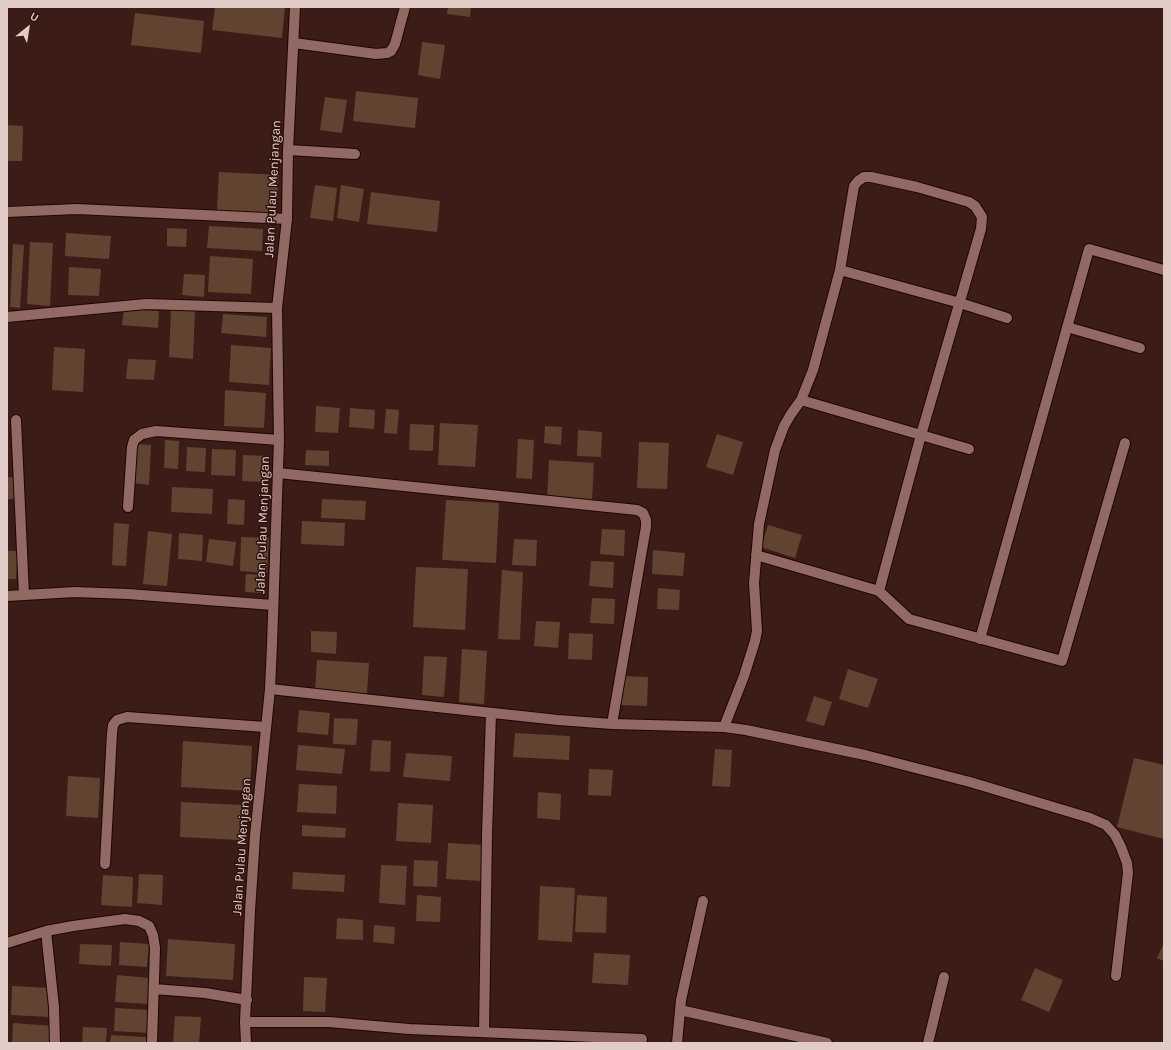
<!DOCTYPE html>
<style>
body{margin:0}
#map{position:relative;width:1171px;height:1050px;overflow:hidden;background:#3b1c16;font-family:Karla,sans-serif}
canvas{display:block}
.frame{position:absolute;inset:0;border:8px solid #e2ccc8;pointer-events:none}
.north{position:absolute;left:8px;top:8px;width:40px;height:40px;-webkit-text-stroke:3px #30120d;paint-order:stroke;rotate:30deg;font-size:11px;font-weight:700;line-height:16px;text-align:center;color:#e2ccc8}
.north::after{content:'';display:block;margin:auto;width:14px;height:18px;background:#e2ccc8;clip-path:polygon(50% 0,100% 100%,50% 72%,0 100%)}
</style>
<div id="map">
<canvas width="1171" height="1050"></canvas>
<div class="frame"></div>
<div class="north">U</div>
</div>
<script>
const ctx = document.querySelector('canvas').getContext('2d');
ctx.lineJoin = 'round';
function paint(path, color) { ctx.fillStyle = color; ctx.fill(path, 'evenodd'); }
const shape = rows => new Path2D(rows.map(r => 'M' + r).join(''));
function stroke(path, color, width, dash) { ctx.strokeStyle = color; ctx.lineWidth = width; ctx.lineCap = dash ? 'butt' : 'round'; ctx.setLineDash(dash || []); ctx.stroke(path); }
function write(font, color, halo, rows, align = 'center') {
  ctx.font = font + ' Karla,sans-serif'; ctx.lineWidth = 3; ctx.setLineDash([]); ctx.textBaseline = 'middle'; ctx.strokeStyle = halo; ctx.fillStyle = color; for (const [text, x, y, turn = 0] of rows) {
    ctx.save(); ctx.translate(x, y); ctx.rotate((+turn || 0) * Math.PI / 180); ctx.textAlign = isNaN(turn) ? turn : align; if (halo) ctx.strokeText(text, 0, 0); ctx.fillText(text, 0, 0); ctx.restore();
  }
}
const building = shape([
 [215,7,285,7,282,38,212,30],
 [448,7,471,7,470,17,447,14],
 [135,13,204,21,201,53,131,45],
 [422,42,445,45,440,79,418,75],
 [356,91,418,98,415,128,353,121],
 [325,97,347,100,342,133,320,130],
 [7,125,23,126,22,161,7,161],
 [219,172,279,175,276,214,217,210],
 [315,185,337,188,333,221,310,218],
 [341,185,364,189,359,222,337,218],
 [371,192,440,201,437,232,367,224],
 [209,226,263,229,262,251,207,248],
 [167,228,187,229,186,247,167,246],
 [66,233,111,236,109,259,65,256],
 [30,242,53,243,50,306,27,304],
 [13,244,24,245,20,308,10,307],
 [210,256,253,259,251,294,208,292],
 [69,267,101,269,99,296,68,295],
 [184,274,205,275,204,297,182,295],
 [124,309,159,311,158,328,122,325],
 [171,309,195,311,193,359,169,357],
 [223,314,267,317,266,337,221,333],
 [231,345,271,348,269,385,229,382],
 [54,347,85,349,83,392,52,390],
 [128,359,156,360,154,380,126,379],
 [225,390,266,393,264,428,224,426],
 [316,406,340,408,338,433,315,432],
 [350,408,375,410,374,429,349,427],
 [386,409,399,410,397,434,384,433],
 [440,423,478,425,475,467,438,465],
 [410,424,434,425,433,451,409,450],
 [545,426,562,427,561,445,544,443],
 [578,430,602,432,601,457,577,456],
 [717,434,743,442,733,475,706,467],
 [518,439,534,440,532,479,516,478],
 [165,440,179,441,178,469,164,468],
 [639,442,669,443,667,489,637,488],
 [136,444,151,445,149,485,133,483],
 [187,447,206,448,205,472,186,471],
 [212,449,236,450,235,476,211,475],
 [306,450,329,451,329,466,305,465],
 [243,455,267,456,265,482,242,481],
 [549,460,594,463,592,501,547,498],
 [7,477,16,478,14,499,7,499],
 [172,487,213,489,212,514,171,512],
 [228,499,245,500,244,525,227,524],
 [322,499,366,501,365,520,321,518],
 [446,500,499,503,496,563,442,560],
 [302,521,345,523,344,546,301,544],
 [114,523,129,524,126,566,112,565],
 [768,525,802,535,795,558,761,547],
 [602,529,625,530,624,556,600,554],
 [148,531,172,534,167,586,143,584],
 [179,533,203,535,202,561,178,559],
 [241,537,269,538,267,573,240,571],
 [209,539,236,542,233,566,206,562],
 [514,539,537,540,536,566,512,565],
 [653,550,685,553,683,576,652,574],
 [7,551,18,551,16,579,7,579],
 [591,561,614,562,613,588,589,586],
 [416,567,468,569,465,630,413,627],
 [502,570,523,572,520,640,498,639],
 [246,574,264,575,263,593,245,592],
 [658,588,680,590,679,610,657,609],
 [592,598,615,599,614,624,590,623],
 [536,621,560,622,558,648,534,646],
 [311,631,337,632,336,654,311,652],
 [569,633,593,634,592,660,568,659],
 [462,649,487,651,484,704,459,702],
 [424,656,447,657,444,697,422,695],
 [317,660,369,663,367,694,315,691],
 [848,669,878,679,868,708,839,699],
 [623,676,648,677,647,706,621,705],
 [814,696,832,702,824,726,806,721],
 [299,710,330,713,328,735,297,732],
 [334,718,358,719,356,745,333,744],
 [515,733,570,736,569,760,513,757],
 [372,740,391,741,390,772,370,771],
 [183,741,252,746,250,791,181,787],
 [298,745,345,749,342,774,296,770],
 [715,749,732,750,730,787,712,786],
 [406,753,452,756,450,781,403,777],
 [1134,758,1164,765,1164,839,1117,827],
 [589,769,613,770,611,796,588,795],
 [68,776,100,778,98,818,66,816],
 [299,784,337,786,336,814,297,812],
 [538,792,561,794,560,820,537,818],
 [181,802,242,805,240,840,180,837],
 [398,803,433,805,431,843,396,841],
 [302,825,346,828,345,838,302,836],
 [448,843,484,845,482,881,446,879],
 [414,860,438,861,437,887,413,886],
 [381,865,407,866,405,905,379,903],
 [293,872,345,875,344,892,292,889],
 [139,874,163,875,162,905,137,903],
 [103,875,133,877,132,907,101,905],
 [540,886,575,888,572,942,538,940],
 [417,895,441,897,440,922,416,921],
 [577,895,607,897,606,933,575,932],
 [337,918,363,920,363,940,336,939],
 [374,925,395,927,394,944,373,942],
 [168,939,235,944,233,980,166,976],
 [120,942,149,944,147,967,119,965],
 [1164,943,1164,961,1157,958],
 [80,944,112,945,111,966,79,964],
 [594,953,630,955,628,985,592,983],
 [1035,968,1063,980,1049,1012,1021,1000],
 [117,975,150,978,148,1004,115,1002],
 [304,977,327,978,325,1012,303,1011],
 [12,986,50,988,49,1017,11,1015],
 [115,1008,150,1010,149,1033,114,1031],
 [175,1016,201,1017,199,1043,173,1043],
 [13,1023,54,1026,53,1043,12,1043],
 [83,1027,107,1028,106,1043,82,1043],
 [111,1035,146,1037,146,1043,110,1043]
]);
const lane = shape([
 [288,150,355,154]
]);
const street = shape([
 [294,43,376,54,387,53,391,51,395,44,405,7],
 [7,212,77,209,287,219],
 [840,270,960,303,1007,318],
 [7,317,146,304,277,308],
 [1067,327,1140,348],
 [801,400,969,449],
 [16,420,24,595],
 [278,473,637,510,643,513,646,520,646,527,612,724],
 [128,507,132,447,134,440,142,434,156,431,279,440],
 [756,555,879,591,909,619,1062,661,1125,443],
 [7,596,75,592,128,594,273,605],
 [980,639,1089,249,1164,270],
 [270,689,558,720,612,724,724,727,746,730,865,755,970,782,1090,818,1106,825,1115,835,1121,847,1127,863,1128,873,1116,976],
 [724,727,744,676,755,641,757,631,754,583,759,524,775,450,784,426,791,414,801,400,813,370,840,270,854,186,858,181,864,177,871,177,917,187,969,202,975,206,982,217,981,229,921,435,879,591],
 [105,864,112,733,113,725,117,720,127,717,265,727],
 [46,931,54,1007,55,1043],
 [7,943,46,931,73,926,125,919,139,921,149,926,153,935,155,948,152,1043],
 [154,989,205,993,247,1000],
 [680,1010,827,1043],
 [245,1022,329,1022,409,1029,642,1039],
 [484,1032,487,834,491,714],
 [677,1043,681,1000,703,901],
 [928,1043,944,977]
]);
const secondary = shape([
 [246,1043,245,1022,250,911,255,836,270,689,272,645,279,440,277,308,287,219,288,150,295,7]
]);
const streetNames = [
 ["Jalan Pulau Menjangan",273,189,-87],
 ["Jalan Pulau Menjangan",263,525,-88],
 ["Jalan Pulau Menjangan",242,847,-86]
];
paint(building, '#614331');
stroke(lane, '#210503', 12);
stroke(street, '#210503', 12);
stroke(secondary, '#210503', 12);
stroke(lane, '#906a63', 10);
stroke(street, '#906a63', 10);
stroke(secondary, '#906a63', 10);
write('13px', '#e2ccc8', '#30120d', streetNames);
</script>
